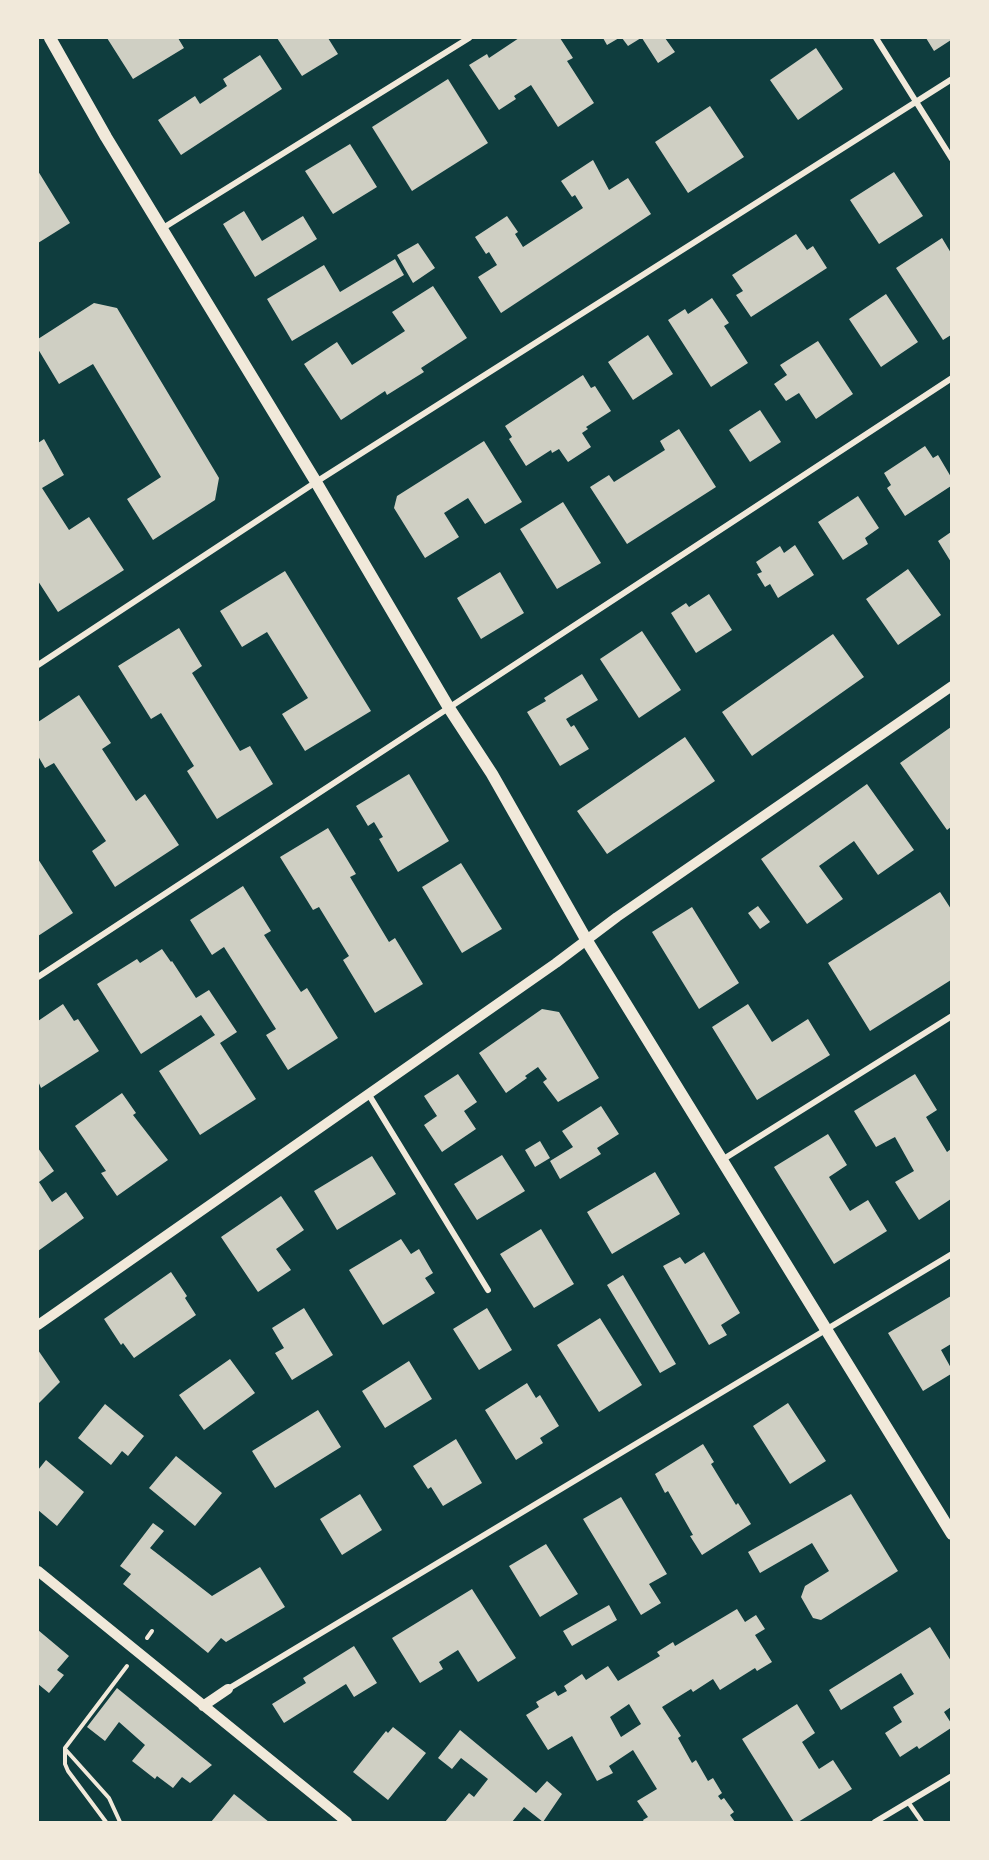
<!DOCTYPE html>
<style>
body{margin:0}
#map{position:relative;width:989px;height:1860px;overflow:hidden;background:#0f3d3e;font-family:Mulish,sans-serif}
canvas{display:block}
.frame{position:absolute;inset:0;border:39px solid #f1e9da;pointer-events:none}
</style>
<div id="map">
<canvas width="989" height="1860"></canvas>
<div class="frame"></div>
</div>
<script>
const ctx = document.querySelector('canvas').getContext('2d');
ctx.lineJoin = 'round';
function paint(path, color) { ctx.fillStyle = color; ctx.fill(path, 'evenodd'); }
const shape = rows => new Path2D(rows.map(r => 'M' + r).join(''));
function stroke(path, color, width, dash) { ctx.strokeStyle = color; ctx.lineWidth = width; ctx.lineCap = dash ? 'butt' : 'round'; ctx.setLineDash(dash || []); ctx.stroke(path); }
const building = shape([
 [107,38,178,38,184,48,133,79],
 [277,38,328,38,338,54,302,76],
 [519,38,560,38,573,58,567,61,594,103,558,127,531,85,514,96,516,99,499,110,469,65,487,54,489,58],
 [603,38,619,38,607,45],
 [622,38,641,38,628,46],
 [642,38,665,38,675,52,658,63],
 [926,38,951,38,951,40,934,51],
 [816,48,843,89,798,120,770,80],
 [260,55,282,89,181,155,158,120,195,96,200,104,227,86,223,79],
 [448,79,488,143,412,191,372,127],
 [710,106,744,157,688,193,655,142],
 [350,144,377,187,333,214,305,171],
 [593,160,609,190,628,178,651,214,501,313,478,277,497,265,489,252,486,254,475,237,507,216,518,232,515,234,523,247,583,208,575,195,572,197,561,181],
 [38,171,70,223,38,243],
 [894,172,923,216,879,244,850,200],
 [244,211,262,241,303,216,317,239,255,277,223,224],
 [796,234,807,250,813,246,827,268,751,317,736,295,743,291,732,275],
 [942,238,951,253,951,335,943,340,896,268],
 [418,243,435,268,413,283,397,255],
 [395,259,404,275,292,341,267,299,324,265,340,292],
 [433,286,467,338,421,368,424,372,387,395,385,391,341,420,304,364,337,342,352,365,405,331,392,312],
 [886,294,918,342,881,367,849,319],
 [712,298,729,323,724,326,748,363,711,387,668,320,685,309,688,314],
 [94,303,117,308,219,478,215,500,153,540,127,499,161,477,93,364,59,384,38,349,38,339],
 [648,335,673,374,633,400,608,362],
 [818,341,853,394,816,419,799,393,786,401,774,384,787,375,780,365],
 [583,375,591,388,595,386,611,411,586,427,588,429,582,433,591,447,568,462,559,449,552,453,551,450,526,466,509,439,512,437,505,426],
 [760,410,781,442,750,462,729,430],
 [679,429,716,487,627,544,590,487,609,475,614,482,665,450,660,441],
 [44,439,64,475,42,488,69,530,89,517,124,570,58,612,38,581,38,443],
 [484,441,522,502,485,524,468,498,444,513,459,537,425,558,394,508,397,496],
 [925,446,933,458,938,455,951,477,951,486,905,516,887,488,891,485,884,473],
 [858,496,879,528,865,538,868,544,843,560,818,522],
 [563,502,601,563,557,589,520,529],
 [951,532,951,562,938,541],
 [795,545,814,575,778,598,770,584,765,587,757,574,762,572,756,562,780,546,784,553],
 [908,569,941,615,898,645,866,599],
 [285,571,371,711,305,751,282,714,308,698,267,632,242,647,220,611],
 [500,572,524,613,481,639,457,598],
 [709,594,732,630,696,653,671,613,686,603,689,607],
 [179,628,202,666,192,673,240,751,250,746,273,784,217,819,187,771,194,766,161,713,151,719,118,666],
 [642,631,681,690,639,718,600,659],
 [833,634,864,677,752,756,722,712],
 [582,674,598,700,566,719,571,727,574,725,589,749,560,766,527,712,546,701,544,698],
 [79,695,111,743,102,749,136,801,145,794,179,845,115,887,92,851,106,841,54,763,45,768,38,756,38,722],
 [951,727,951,827,947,830,900,763],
 [685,737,715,781,607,854,577,811],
 [409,774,449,841,398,872,379,839,383,837,374,822,368,826,356,806],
 [867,784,914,850,878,875,854,841,819,866,843,899,807,924,761,859],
 [328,828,356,874,350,877,389,942,395,938,423,984,375,1013,343,960,349,956,319,907,313,910,280,857],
 [38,859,73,913,38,936],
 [461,863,502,929,462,953,422,887],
 [243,886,271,931,264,935,301,992,307,988,338,1038,288,1070,266,1035,276,1029,224,947,212,955,190,920],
 [940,892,951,909,951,980,870,1031,828,963],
 [758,906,770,922,760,929,748,913],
 [692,907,739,983,699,1009,652,932],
 [162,949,171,962,172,961,196,998,209,990,237,1032,220,1043,256,1099,200,1135,159,1071,215,1035,201,1015,141,1054,97,984,137,959,140,963],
 [63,1004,74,1021,78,1019,99,1051,41,1088,38,1081,38,1021],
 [748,1004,772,1042,808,1019,830,1055,757,1100,712,1027],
 [542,1009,559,1012,599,1078,558,1102,543,1082,547,1079,538,1067,525,1076,527,1078,506,1093,479,1053],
 [458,1074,477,1102,464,1111,476,1129,442,1152,424,1125,437,1116,424,1096],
 [915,1074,937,1110,926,1117,947,1152,951,1149,951,1199,919,1220,895,1182,914,1171,895,1137,876,1147,854,1111],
 [122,1093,136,1113,133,1115,168,1160,117,1196,101,1173,106,1171,75,1126],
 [601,1106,619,1134,597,1148,601,1154,560,1179,550,1161,573,1147,562,1131],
 [828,1134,847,1165,829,1177,850,1211,868,1200,887,1231,834,1264,774,1167],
 [540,1141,550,1158,535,1167,525,1150],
 [38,1148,54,1171,39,1182,52,1202,66,1192,84,1218,38,1251],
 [502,1155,525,1191,477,1220,454,1184],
 [372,1156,396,1194,337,1230,314,1191],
 [655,1172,680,1214,612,1254,587,1212],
 [281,1196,304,1230,276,1249,291,1270,258,1292,221,1237],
 [541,1229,574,1284,534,1308,500,1254],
 [401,1239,411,1254,419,1249,433,1273,425,1278,435,1293,383,1325,349,1270],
 [704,1252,740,1313,721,1325,727,1335,709,1345,663,1266,680,1257,685,1264],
 [171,1272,187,1296,185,1298,196,1315,134,1358,123,1343,121,1345,104,1319],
 [623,1275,676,1364,660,1373,607,1285],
 [951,1296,951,1344,941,1350,951,1368,951,1374,923,1391,888,1333],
 [304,1308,333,1355,292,1380,275,1353,284,1348,272,1328],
 [487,1308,512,1350,479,1370,453,1329],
 [600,1318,642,1385,599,1412,557,1345],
 [38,1350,60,1382,38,1404],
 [230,1359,255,1393,204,1430,179,1395],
 [409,1361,432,1399,385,1428,362,1391],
 [527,1383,536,1398,540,1395,559,1426,540,1438,543,1443,516,1460,485,1410],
 [788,1403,826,1461,790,1484,753,1426],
 [105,1404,144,1436,128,1456,122,1451,111,1465,78,1438],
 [318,1410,341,1447,275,1488,252,1451],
 [456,1439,482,1483,443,1506,431,1487,428,1489,413,1466],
 [703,1444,714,1462,711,1464,736,1505,738,1503,751,1524,702,1555,690,1536,693,1535,668,1491,665,1493,655,1474],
 [176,1456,222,1493,195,1526,149,1488],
 [46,1460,84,1492,57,1526,38,1510,38,1470],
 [360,1494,382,1530,342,1555,320,1519],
 [851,1494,898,1571,821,1620,813,1618,801,1597,805,1586,829,1571,812,1543,760,1573,748,1552],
 [621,1497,667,1574,649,1584,661,1603,641,1615,583,1519],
 [153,1523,164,1531,150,1548,212,1596,260,1567,285,1607,226,1642,221,1638,208,1653,123,1584,131,1574,120,1566],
 [546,1544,578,1594,540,1617,509,1566],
 [472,1589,516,1658,478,1682,458,1650,439,1662,443,1669,420,1683,392,1638],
 [609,1605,617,1620,572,1646,563,1631],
 [737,1609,745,1622,756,1615,765,1629,755,1635,772,1662,757,1671,755,1668,720,1690,713,1679,693,1692,691,1689,662,1707,681,1736,678,1738,692,1763,696,1760,708,1781,713,1778,722,1793,718,1796,721,1800,724,1798,734,1812,730,1815,735,1822,644,1822,643,1820,648,1817,637,1801,657,1789,633,1750,609,1766,613,1773,597,1781,572,1736,548,1750,526,1715,539,1707,536,1702,555,1691,558,1696,567,1691,564,1686,582,1674,586,1680,608,1666,618,1681,660,1656,657,1652,673,1642,675,1646],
 [629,1704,641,1724,621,1737,610,1717],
 [930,1627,951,1661,951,1707,944,1712,951,1723,951,1728,919,1749,917,1746,900,1757,885,1733,902,1722,893,1707,914,1694,901,1673,841,1710,829,1690],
 [38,1630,69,1656,57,1670,64,1675,49,1693,38,1684],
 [354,1646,377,1683,354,1697,346,1684,284,1723,272,1704,306,1683,303,1678],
 [117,1688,149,1714,212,1765,190,1783,182,1777,173,1788,157,1776,155,1779,132,1761,145,1745,119,1722,105,1741,87,1727],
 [797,1704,815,1733,802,1742,819,1769,833,1760,852,1789,798,1822,794,1822,742,1739],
 [393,1727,426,1753,388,1800,353,1772,386,1731,388,1733],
 [460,1730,536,1793,547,1781,562,1794,543,1822,524,1807,512,1822,445,1822,469,1793,474,1797,488,1779,461,1758,452,1769,438,1758],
 [234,1794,269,1822,211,1822]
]);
const path = shape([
 [147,1638,152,1631],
 [65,1749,109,1798,120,1822],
 [106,1822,68,1771,65,1764,65,1748,127,1666]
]);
const service = shape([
 [908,1802,922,1822]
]);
const minor = shape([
 [876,38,952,159],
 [163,228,469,38],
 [38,665,316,482,952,79],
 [38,977,952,378],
 [369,1095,488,1290],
 [722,1160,952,1016],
 [228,1689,952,1254],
 [875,1822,952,1776]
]);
const tertiary = shape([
 [38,1325,556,963,617,917,952,686],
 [38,1571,347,1822],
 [203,1706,228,1689]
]);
const secondary = shape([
 [50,38,106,137,316,482,449,708,492,774,587,941,952,1534]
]);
paint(building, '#cfcfc3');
stroke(path, '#f1e9da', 4);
stroke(service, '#f1e9da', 4.5);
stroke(minor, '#f1e9da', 6);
stroke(tertiary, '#f1e9da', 10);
stroke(secondary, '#f1e9da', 12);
</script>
